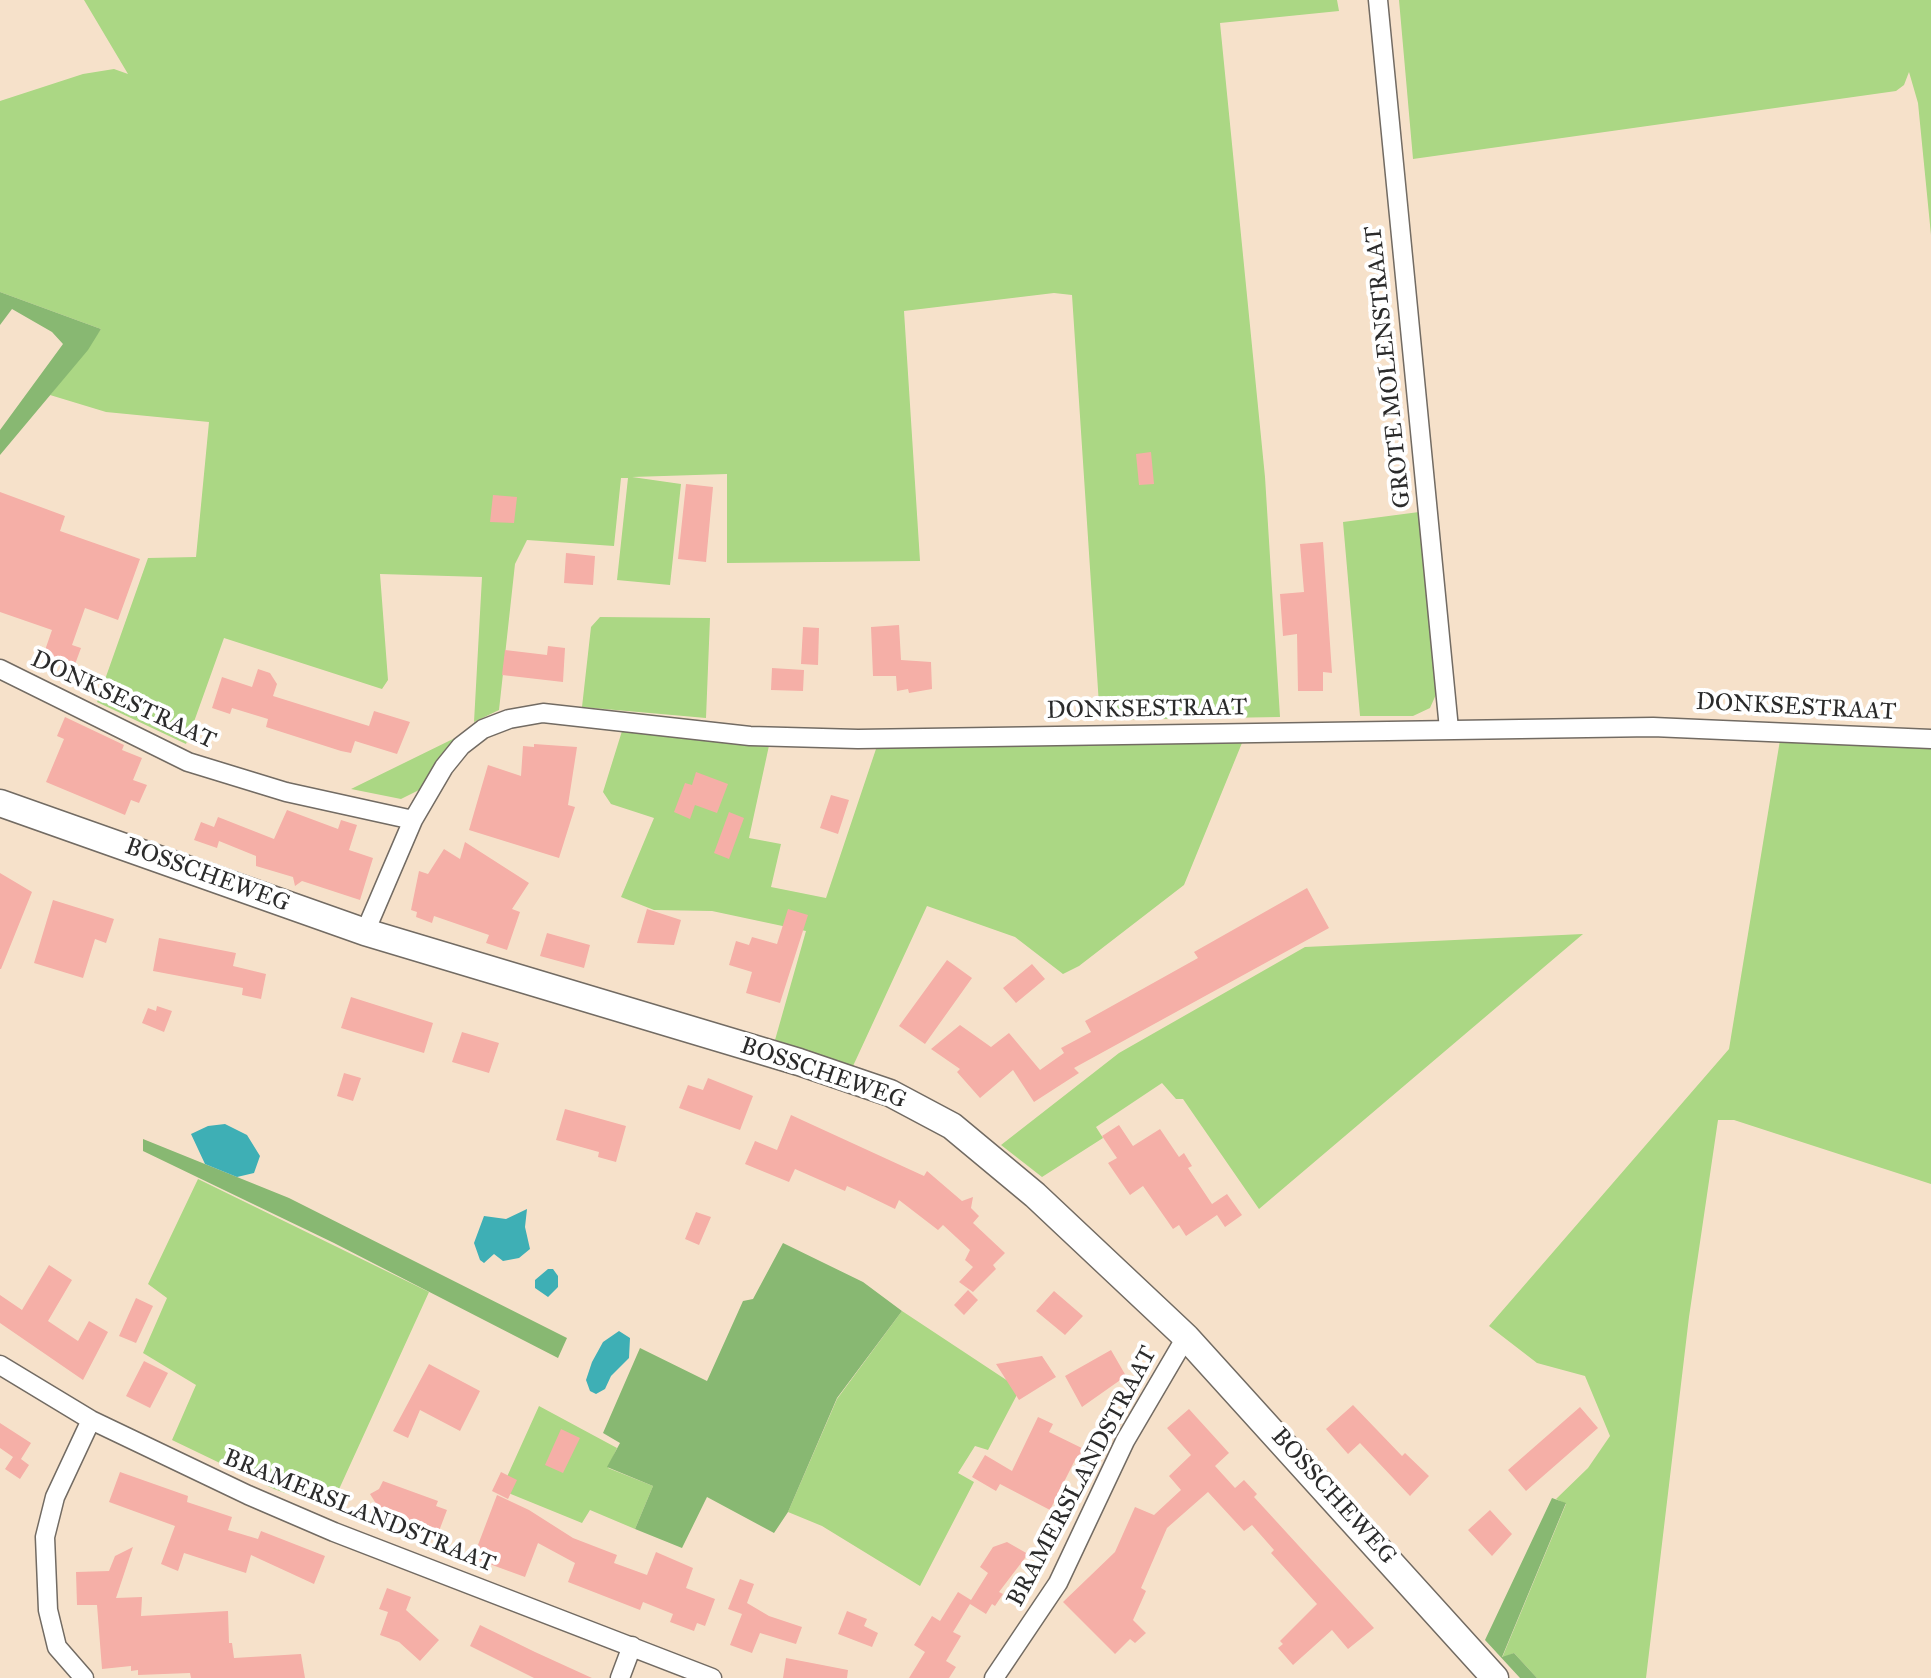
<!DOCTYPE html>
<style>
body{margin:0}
canvas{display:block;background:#f6e1ca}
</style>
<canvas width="1931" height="1678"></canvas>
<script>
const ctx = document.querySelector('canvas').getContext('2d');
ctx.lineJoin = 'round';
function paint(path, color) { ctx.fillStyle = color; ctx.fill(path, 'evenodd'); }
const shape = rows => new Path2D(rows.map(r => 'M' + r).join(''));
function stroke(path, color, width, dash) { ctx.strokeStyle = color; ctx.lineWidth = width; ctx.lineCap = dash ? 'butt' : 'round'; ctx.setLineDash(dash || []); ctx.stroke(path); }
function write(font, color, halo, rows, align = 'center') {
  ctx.font = font + ' "IM FELL Great Primer",serif'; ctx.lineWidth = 8; ctx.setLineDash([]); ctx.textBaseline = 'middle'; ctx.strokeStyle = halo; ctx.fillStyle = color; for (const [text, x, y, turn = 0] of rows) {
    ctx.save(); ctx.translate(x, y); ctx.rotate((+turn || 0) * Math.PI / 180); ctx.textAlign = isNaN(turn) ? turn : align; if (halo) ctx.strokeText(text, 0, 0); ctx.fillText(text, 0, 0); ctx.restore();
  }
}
const green = shape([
 [84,0,1337,0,1339,11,1220,23,1265,477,1280,717,1100,720,1072,295,1054,293,904,311,920,561,727,563,727,474,632,477,681,484,670,585,617,580,628,478,621,478,614,546,527,540,515,564,499,710,474,722,482,577,380,574,388,680,382,689,224,638,186,744,97,702,148,558,196,557,209,422,106,412,50,395,101,329,0,292,0,101,83,74,114,69,128,74],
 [1399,0,1931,0,1931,235,1918,103,1909,72,1904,85,1896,91,1413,159],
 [1419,512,1438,690,1430,708,1413,716,1360,716,1343,522],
 [600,617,710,618,706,718,582,707,591,627],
 [622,731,770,741,749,838,781,844,771,887,826,898,878,743,1244,738,1184,885,1079,966,1063,974,1015,937,927,906,853,1066,775,1040,806,931,712,911,654,910,621,897,654,818,611,804,603,792],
 [1781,734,1931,744,1931,1184,1734,1120,1718,1120,1689,1317,1646,1678,1537,1678,1514,1653,1502,1658,1566,1504,1556,1499,1588,1468,1610,1436,1585,1376,1537,1363,1489,1326,1729,1049],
 [457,737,427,786,401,799,351,789],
 [1583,934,1259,1209,1183,1099,1176,1099,1162,1083,1096,1127,1103,1138,1042,1177,1001,1145,1119,1053,1305,947],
 [198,1179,429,1292,330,1509,274,1489,172,1440,196,1385,143,1353,167,1298,148,1284],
 [902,1311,1020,1389,988,1450,975,1446,958,1473,974,1482,920,1586,822,1526,788,1512,837,1399],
 [539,1406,617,1448,608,1468,653,1486,635,1529,590,1510,582,1523,501,1490]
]);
const forest = shape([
 [0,292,101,329,88,350,0,455,0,430,63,344,52,332,12,309,0,325],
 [143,1139,289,1198,567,1338,558,1358,334,1243,143,1151],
 [783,1243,863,1282,902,1311,837,1398,788,1512,774,1533,707,1497,682,1548,635,1529,653,1486,607,1467,620,1443,603,1433,640,1348,707,1381,743,1301,753,1299],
 [1552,1498,1566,1503,1502,1657,1514,1653,1537,1678,1520,1678,1485,1640]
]);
const water = shape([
 [225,1124,247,1135,260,1156,254,1173,237,1177,205,1164,191,1134,208,1126],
 [527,1209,525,1227,530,1249,519,1258,503,1261,494,1254,484,1263,480,1260,474,1243,484,1216,506,1219],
 [548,1269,553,1269,558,1276,558,1287,548,1297,535,1288,535,1280],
 [619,1331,630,1338,629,1358,611,1376,605,1389,596,1394,590,1391,586,1380,592,1362,603,1342]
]);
const building = shape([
 [1151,452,1154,484,1139,485,1136,454],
 [686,484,713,487,706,562,678,559],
 [0,492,65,516,60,531,140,559,118,620,85,608,72,645,81,648,74,667,43,656,52,630,0,612],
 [493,495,517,497,514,523,490,522],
 [1323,542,1332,673,1323,672,1323,691,1298,691,1297,634,1283,636,1280,594,1304,592,1300,544],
 [566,553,595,556,593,585,564,583],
 [899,625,901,660,931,662,932,689,909,693,908,689,897,691,896,676,873,676,871,627],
 [803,627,819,628,818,665,801,664],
 [548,646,565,648,563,682,502,675,505,650,547,655],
 [772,668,804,670,803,691,771,690],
 [258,669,270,673,277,684,273,696,369,726,374,711,410,722,397,754,355,741,351,753,341,751,266,727,268,719,232,708,230,714,212,708,222,677,252,687],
 [65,717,124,745,122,750,142,758,133,780,147,785,139,803,131,800,125,815,46,782,64,739,57,736],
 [534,744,577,747,568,805,575,807,559,858,469,830,488,765,521,776,523,746,534,747],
 [696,772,728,784,717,813,695,805,690,819,674,812,685,783,692,785],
 [831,795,849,800,838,834,820,828],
 [287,810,338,829,341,820,357,825,349,850,373,858,360,900,302,881,295,886,293,877,256,866,256,856,219,841,217,848,194,840,201,822,214,827,218,817,274,839],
 [729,812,744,818,729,859,714,853],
 [465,842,529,883,512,909,520,912,507,950,486,943,489,935,434,916,432,923,416,917,417,912,411,910,419,871,428,874,444,849,460,859],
 [0,873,32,892,1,969,0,969],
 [1307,888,1329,928,1074,1068,1079,1073,1034,1102,1013,1070,980,1098,957,1072,960,1069,931,1049,960,1025,991,1047,1009,1033,1040,1070,1064,1053,1061,1048,1091,1032,1085,1021,1198,958,1194,952],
 [53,900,114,919,106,943,95,939,83,978,34,963],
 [647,909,681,920,674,945,637,943],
 [788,909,808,915,780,1003,746,993,752,972,729,965,736,941,749,945,752,937,777,944],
 [547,933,590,945,584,968,540,956],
 [159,938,236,953,233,966,266,974,261,999,242,995,243,988,153,971],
 [947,960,972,978,925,1044,899,1026],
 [1032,964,1045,979,1016,1003,1003,988],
 [351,997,433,1023,424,1053,341,1028],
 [157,1006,172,1011,164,1032,142,1023,148,1008,156,1011],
 [462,1032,499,1043,489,1073,452,1062],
 [344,1073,361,1078,353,1101,337,1096],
 [708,1078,753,1096,740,1130,679,1108,688,1085,703,1090],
 [565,1109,626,1126,616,1162,598,1157,599,1152,556,1140],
 [791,1115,924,1176,927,1171,962,1201,973,1197,971,1208,979,1216,973,1223,1005,1253,993,1265,996,1269,973,1292,959,1282,973,1267,965,1260,970,1250,943,1225,938,1230,899,1200,895,1209,856,1190,847,1186,845,1191,795,1169,789,1182,745,1164,755,1141,777,1150],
 [1119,1125,1133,1146,1160,1129,1179,1157,1184,1153,1192,1166,1188,1168,1212,1204,1227,1194,1242,1215,1225,1227,1217,1215,1186,1236,1179,1225,1173,1229,1143,1186,1130,1195,1108,1163,1117,1158,1102,1136],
 [696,1212,711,1217,699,1245,685,1239],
 [49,1265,72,1280,48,1321,78,1341,89,1321,108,1332,83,1380,0,1323,0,1295,22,1310],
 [968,1290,978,1300,964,1315,954,1305],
 [1054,1291,1083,1316,1065,1335,1036,1311],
 [136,1298,153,1306,136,1343,119,1336],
 [1111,1350,1126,1376,1082,1407,1065,1376],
 [1042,1356,1056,1377,1019,1400,996,1364],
 [144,1361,168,1373,150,1408,126,1396],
 [429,1364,480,1391,460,1431,420,1410,408,1438,393,1431],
 [1353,1405,1402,1456,1405,1453,1429,1476,1410,1496,1360,1443,1348,1454,1326,1429],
 [1580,1407,1598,1428,1526,1491,1508,1470],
 [1189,1409,1229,1453,1215,1466,1235,1488,1244,1480,1257,1494,1254,1497,1374,1628,1348,1649,1332,1630,1293,1665,1278,1648,1283,1644,1280,1641,1317,1604,1271,1553,1274,1550,1252,1525,1244,1531,1208,1492,1167,1528,1141,1588,1146,1591,1133,1620,1146,1633,1135,1643,1130,1639,1115,1654,1063,1602,1115,1552,1135,1507,1154,1515,1181,1490,1169,1476,1191,1455,1167,1428],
 [1038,1417,1053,1424,1049,1432,1092,1453,1076,1458,1050,1510,1000,1484,996,1491,972,1477,985,1455,1012,1471],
 [0,1423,31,1443,21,1459,29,1465,20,1479,5,1469,13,1457,0,1448],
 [561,1429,580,1438,563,1473,545,1465],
 [120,1472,188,1496,187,1502,232,1517,228,1530,258,1539,261,1531,325,1556,314,1584,251,1555,246,1573,184,1553,178,1571,161,1564,175,1526,109,1502],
 [501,1472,517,1480,508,1499,492,1491],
 [383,1481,438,1501,436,1506,447,1510,439,1531,371,1511,375,1502,370,1494,379,1489],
 [497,1495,529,1510,573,1538,617,1555,614,1563,647,1575,656,1552,693,1568,686,1588,715,1599,705,1626,697,1623,694,1631,670,1622,673,1614,643,1602,640,1610,568,1582,575,1563,538,1543,525,1577,473,1558],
 [1490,1510,1512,1534,1492,1556,1468,1530],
 [1007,1542,1028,1554,999,1592,1003,1594,995,1606,992,1604,986,1614,970,1604,953,1632,961,1636,946,1661,956,1667,949,1678,909,1678,925,1652,914,1645,932,1616,940,1621,958,1592,971,1600,988,1573,980,1567,993,1547],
 [133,1547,116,1598,142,1597,141,1616,228,1611,229,1643,232,1643,234,1658,301,1654,305,1678,191,1678,190,1673,138,1675,138,1670,131,1671,131,1666,102,1669,97,1605,77,1605,76,1572,109,1571,115,1556],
 [740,1579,754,1584,747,1603,769,1616,802,1627,796,1644,760,1633,752,1653,730,1645,742,1614,728,1609],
 [387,1588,411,1597,406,1610,439,1640,420,1661,399,1642,380,1635,388,1612,379,1609],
 [847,1611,867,1619,864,1626,878,1633,872,1647,838,1634],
 [480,1625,535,1652,592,1678,534,1678,470,1646],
 [786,1658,848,1670,847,1678,783,1678]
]);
const street = shape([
 [1378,0,1449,729],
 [0,669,188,762,286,792,413,820],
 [365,932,413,820,444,767,461,746,483,729,509,719,543,713,750,736,858,739,1653,727,1931,739],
 [0,1365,91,1420,248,1495,334,1532,712,1678],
 [84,1678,57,1647,48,1610,45,1537,55,1497,91,1420],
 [620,1678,632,1646],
 [994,1678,1058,1583,1125,1441,1186,1337]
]);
const secondary = shape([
 [0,803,365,932,799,1062,890,1093,952,1126,1035,1195,1186,1337,1495,1678]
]);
const streetNames = [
 ["GROTE MOLENSTRAAT",1389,367,-96],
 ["DONKSESTRAAT",123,701,25],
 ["DONKSESTRAAT",1796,708,3],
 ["DONKSESTRAAT",1147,710,-1],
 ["BOSSCHEWEG",207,876,20],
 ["BOSSCHEWEG",823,1074,19],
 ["BRAMERSLANDSTRAAT",1083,1477,-62],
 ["BOSSCHEWEG",1333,1497,48],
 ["BRAMERSLANDSTRAAT",359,1512,22]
];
paint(green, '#abd784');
paint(forest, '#88b872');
paint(water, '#3eafb5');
paint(building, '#f5afa7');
stroke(street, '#726b63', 21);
stroke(secondary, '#726b63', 29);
stroke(street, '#fff', 18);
stroke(secondary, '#fff', 26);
write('24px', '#2b2b2b', '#fff', streetNames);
</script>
